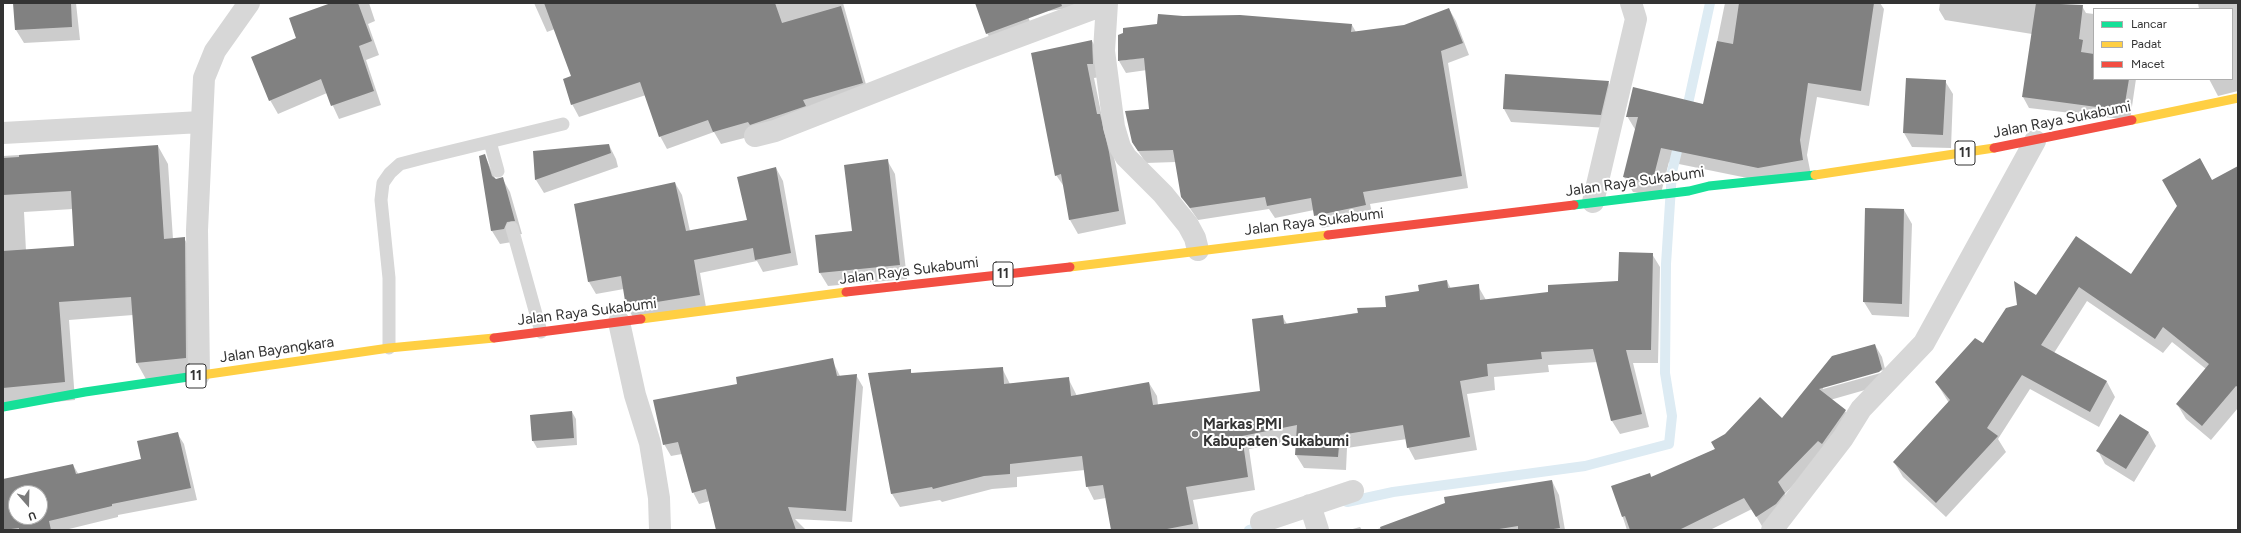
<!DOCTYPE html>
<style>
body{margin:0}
#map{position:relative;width:2241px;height:533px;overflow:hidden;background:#fff;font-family:Figtree,sans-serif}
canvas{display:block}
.frame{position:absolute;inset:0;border:4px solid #333;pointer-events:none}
.legend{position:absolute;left:2093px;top:8px;width:140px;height:72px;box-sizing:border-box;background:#fff;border:1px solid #adadad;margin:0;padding:5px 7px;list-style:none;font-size:12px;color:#333}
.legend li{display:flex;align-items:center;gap:8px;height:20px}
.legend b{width:20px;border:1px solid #adadad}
.north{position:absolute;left:8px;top:485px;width:40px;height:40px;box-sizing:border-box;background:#fff;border:1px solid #adadad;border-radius:50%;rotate:160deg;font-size:11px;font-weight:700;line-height:16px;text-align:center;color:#333}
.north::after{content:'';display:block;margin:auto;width:14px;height:18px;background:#7a7a7a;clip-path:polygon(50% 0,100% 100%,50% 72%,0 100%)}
</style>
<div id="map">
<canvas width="2241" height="533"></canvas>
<div class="frame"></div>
<ul class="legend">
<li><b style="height:5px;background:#16e098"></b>Lancar</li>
<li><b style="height:5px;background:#ffcf43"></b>Padat</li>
<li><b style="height:5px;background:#f24e42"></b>Macet</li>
</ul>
<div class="north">U</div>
</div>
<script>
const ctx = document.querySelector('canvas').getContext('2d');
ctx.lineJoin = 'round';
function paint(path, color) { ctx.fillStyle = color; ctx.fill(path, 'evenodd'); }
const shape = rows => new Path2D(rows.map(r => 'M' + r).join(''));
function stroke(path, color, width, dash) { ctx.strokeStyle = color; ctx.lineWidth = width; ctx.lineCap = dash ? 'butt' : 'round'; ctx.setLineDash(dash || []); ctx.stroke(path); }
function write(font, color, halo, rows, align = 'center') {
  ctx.font = font + ' Figtree,sans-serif'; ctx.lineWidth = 4; ctx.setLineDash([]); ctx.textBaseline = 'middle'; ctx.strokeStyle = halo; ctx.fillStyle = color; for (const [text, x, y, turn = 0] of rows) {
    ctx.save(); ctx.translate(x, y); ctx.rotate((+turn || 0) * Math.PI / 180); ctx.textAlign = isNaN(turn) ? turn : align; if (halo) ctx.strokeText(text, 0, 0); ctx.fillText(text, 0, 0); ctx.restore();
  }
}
const shadow = shape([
 [14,3,76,3,80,40,24,43,16,30],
 [334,3,369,3,375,21,368,24,379,55,366,60,381,105,339,119,327,93,278,114,270,100,298,39],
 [534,3,843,3,869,95,756,135,721,144,714,132,667,149,660,136,646,95,579,117,572,104,573,77,555,29,547,32],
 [976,3,1083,3,1084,6,1027,14,1034,32,995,47,987,33],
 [1693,3,1707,3,1707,4],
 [1725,3,1880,3,1884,9,1869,106,1817,97,1807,155,1811,175,1767,182,1669,162,1660,197,1633,192,1624,177,1636,131,1627,116,1704,106],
 [1940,3,2046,3,2082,6,2086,13,2094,14,2094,79,2136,79,2130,120,2029,108,2023,97,2032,34,1945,20,1939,10],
 [2198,3,2238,3,2238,91,2218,96,2209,79,2232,79,2232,9,2199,9],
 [1449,9,1456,21,1469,55,1448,63,1468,188,1370,204,1373,217,1322,228,1314,210,1275,218,1269,209,1198,220,1182,197,1176,162,1146,163,1132,142,1150,110,1147,70,1126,73,1119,61,1352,25,1356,32,1405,26],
 [1092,41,1099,54,1100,77,1094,78,1103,122,1107,128,1116,166,1126,224,1078,234,1070,220,1065,188,1056,175],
 [1907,79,1945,81,1953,94,1951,148,1912,147,1904,133],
 [1608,82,1616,96,1608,128,1511,122,1504,109],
 [609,145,616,159,618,167,544,193,536,180,534,152],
 [158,146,168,164,173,239,184,238,194,256,196,376,147,381,137,363,133,315,69,320,75,400,3,407,3,156],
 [73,209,75,247,26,251,24,212],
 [485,156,496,180,502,178,510,192,522,234,514,235,512,242,500,244,492,231,480,157],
 [887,160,895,174,907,279,828,286,820,273,854,232],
 [2238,167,2238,408,2211,440,2186,419,2177,404,2206,369,2172,342,2163,353,2087,301,2054,353,2107,382,2115,397,2099,427,2030,389,1998,439,2006,452,1946,517,1903,477,1894,462,1949,403,1936,382,1984,345,2018,306,2037,296,2131,275,2212,181],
 [776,168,783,181,798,265,763,272,757,261,700,273,706,307,634,319,627,307,624,289,596,294,589,282,575,205,675,183,682,195,690,231,748,220],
 [1904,210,1912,224,1909,317,1872,315,1864,302],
 [1652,254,1660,267,1658,363,1633,363,1649,427,1620,434,1612,421,1598,362,1548,365,1549,372,1494,377,1495,390,1467,394,1477,450,1415,460,1408,447,1407,439,1347,448,1346,470,1304,468,1296,455,1297,440,1249,449,1255,490,1193,500,1199,530,1112,530,1106,498,1094,500,1087,486,1085,470,1017,477,1017,487,992,489,942,502,940,500,900,507,892,494,869,374,910,370,912,374,1002,368,1010,384,1068,378,1077,396,1149,383,1157,396,1158,405,1261,392,1282,316,1287,324,1387,308,1420,291,1447,281,1451,289,1478,286,1486,300,1549,293,1619,281],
 [1875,345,1882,357,1888,381,1886,384,1830,400,1845,411,1852,423,1785,494,1791,505,1763,528,1752,509,1710,530,1627,530,1613,487,1650,474,1652,478,1782,419,1833,356],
 [1884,370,1884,372,1823,389,1823,387],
 [832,360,840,376,856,375,863,387,852,522,795,519,806,530,717,530,710,501,699,504,693,492,682,454,671,456,664,444,738,385],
 [572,412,576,419,577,445,537,448,533,441,531,415],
 [2120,415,2149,433,2156,446,2134,482,2105,464,2098,451],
 [177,433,184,444,197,500,118,515,118,517,65,530,3,530,3,490,73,465,79,475,143,459],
 [16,493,40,493,40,517,16,517],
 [1552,481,1559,495,1565,530,1375,530,1446,504],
 [1360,527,1362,530,1349,530]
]);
const stream = shape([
 [1686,113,1710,3],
 [1347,502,1393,492,1585,466,1669,444,1672,416,1665,373,1666,264,1672,172,1680,138],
 [1249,530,1266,525]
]);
const building = shape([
 [13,3,71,3,72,27,15,30],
 [331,3,358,3,372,41,359,46,374,91,331,106,321,79,269,101,251,57,296,38,289,18],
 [544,3,775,3,782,23,841,6,863,83,803,100,806,106,750,125,748,122,713,132,708,120,659,137,640,82,571,105,563,79,571,76],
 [975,3,1061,3,1062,6,986,34],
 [1739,3,1874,3,1861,91,1808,83,1800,140,1803,160,1758,168,1661,148,1652,183,1623,177,1638,117,1626,117,1633,87,1703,104,1717,41,1733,44],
 [2036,3,2083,5,2079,39,2083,40,2081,52,2094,54,2094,79,2129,79,2124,109,2119,110,2022,97],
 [1449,8,1463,43,1441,51,1462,176,1363,192,1366,205,1314,216,1311,198,1267,206,1265,197,1190,208,1181,197,1173,150,1138,151,1132,142,1125,111,1149,109,1144,58,1118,61,1118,35,1123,33,1123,28,1157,24,1158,14,1183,16,1240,15,1352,24,1351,32,1404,25],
 [1092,40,1093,64,1087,64,1097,114,1100,114,1109,152,1119,211,1069,220,1061,174,1055,176,1031,53],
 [1505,74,1609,81,1601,115,1503,109],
 [1906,78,1946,80,1943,135,1903,133],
 [609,144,611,153,535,180,533,151],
 [158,145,164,239,185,237,186,358,136,363,131,297,59,302,65,382,3,388,3,251,74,246,71,191,3,195,3,158,19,157,19,155],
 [485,154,492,176,496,179,503,177,515,221,507,222,504,229,491,231,479,156],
 [2200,158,2212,180,2238,166,2238,387,2236,386,2202,426,2176,404,2209,364,2163,327,2155,339,2079,287,2041,345,2107,381,2090,412,2022,375,1987,428,1998,436,1936,503,1893,462,1950,400,1935,382,1975,338,1983,343,2006,308,2017,305,2014,281,2036,295,2076,236,2131,274,2177,206,2162,180],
 [888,159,900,265,819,273,815,235,852,231,844,165],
 [776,167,791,253,755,260,753,248,694,260,700,295,626,307,621,276,588,282,574,204,675,182,686,231,747,220,737,177],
 [1865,208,1904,209,1902,304,1863,302],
 [1619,252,1653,253,1651,350,1626,350,1642,414,1611,421,1593,349,1541,352,1542,359,1487,364,1488,376,1460,381,1470,437,1407,448,1403,425,1340,435,1338,457,1295,455,1297,425,1242,436,1248,477,1186,487,1193,524,1162,530,1111,530,1103,485,1086,487,1082,456,1010,464,1010,474,984,476,933,489,932,487,891,494,868,373,911,369,911,373,1003,367,1004,384,1069,377,1071,396,1149,382,1153,405,1260,391,1252,319,1283,315,1284,324,1358,313,1357,308,1386,307,1385,296,1419,291,1418,285,1447,280,1448,288,1479,284,1480,300,1548,292,1548,285,1618,281],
 [1875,344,1882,369,1879,372,1819,389,1846,410,1822,444,1818,441,1778,482,1785,493,1776,504,1756,517,1744,498,1679,530,1630,530,1625,516,1622,517,1611,486,1650,473,1651,477,1715,449,1711,442,1725,434,1760,397,1782,418,1832,356],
 [833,358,837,376,857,374,846,511,788,507,796,530,716,530,706,489,692,493,678,442,663,445,653,400,737,384,736,377],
 [572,411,574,438,532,441,530,415],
 [2120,414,2149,432,2126,469,2096,451],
 [178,432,191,488,112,504,112,506,49,521,51,530,19,530,19,528,3,530,3,479,73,464,76,474,141,459,137,441],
 [16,493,40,493,40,517,16,517],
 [1552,480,1560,528,1547,530,1518,530,1518,526,1493,530,1381,530,1380,527,1445,503,1444,497]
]);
const lane = shape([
 [490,142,498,171],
 [512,228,541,332],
 [389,348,389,278,381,200,383,183,390,173,400,164,423,158,563,124]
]);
const street = shape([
 [1107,3,1104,51,1114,127,1120,147,1126,157,1163,194,1188,225,1195,238,1198,250],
 [3,133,201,122],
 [755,136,775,131,961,58,1106,4],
 [1593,202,1636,19,1631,3],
 [619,322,635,395,650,443,659,498,660,530],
 [199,375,197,230,204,78,215,51,249,3],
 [1310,505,1318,530],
 [1261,522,1353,491],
 [1772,530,1843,438,1861,409,1924,343,2035,141]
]);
const fast = shape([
 [1574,205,1689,191,1709,186,1815,175],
 [3,407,85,392,202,375]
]);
const slow = shape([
 [2132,120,2238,98],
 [1815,175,1994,148],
 [1070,267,1328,235],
 [641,319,846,292],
 [202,375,389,348,494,338]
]);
const jam = shape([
 [1994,148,2132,120],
 [1328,235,1574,205],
 [846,292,1070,267],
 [494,338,641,319]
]);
const markers = [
 [1195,434,4,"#7a7a7a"]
];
const shields = [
 [1965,153,20],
 [1003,274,20],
 [196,376,20]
];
const shieldNames = [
 ["11",1965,153],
 ["11",1003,274],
 ["11",196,376]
];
const streetNames = [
 ["Jalan Raya Sukabumi",2062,120,-11],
 ["Jalan Raya Sukabumi",1635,182,-8],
 ["Jalan Raya Sukabumi",1314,222,-7],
 ["Jalan Raya Sukabumi",909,271,-7],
 ["Jalan Raya Sukabumi",587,312,-7],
 ["Jalan Bayangkara",277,350,-8]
];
const poiNames = [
 ["Markas PMI",1203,425],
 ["Kabupaten Sukabumi",1203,442]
];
paint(shadow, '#0003');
stroke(stream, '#ddebf3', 10);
paint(building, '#818181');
stroke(lane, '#d7d7d7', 13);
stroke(street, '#d7d7d7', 22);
stroke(fast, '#16e098', 9);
stroke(slow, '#ffcf43', 9);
stroke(jam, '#f24e42', 9);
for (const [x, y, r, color] of markers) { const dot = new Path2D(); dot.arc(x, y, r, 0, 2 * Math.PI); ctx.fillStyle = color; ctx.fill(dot); stroke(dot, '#fff', 1.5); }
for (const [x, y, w] of shields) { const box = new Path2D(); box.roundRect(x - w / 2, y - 12, w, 24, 3); ctx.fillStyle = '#fff'; ctx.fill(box); stroke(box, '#333', 1); }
write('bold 14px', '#333', null, shieldNames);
write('15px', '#333', '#fff', streetNames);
write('bold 15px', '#333', '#fff', poiNames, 'left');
</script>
